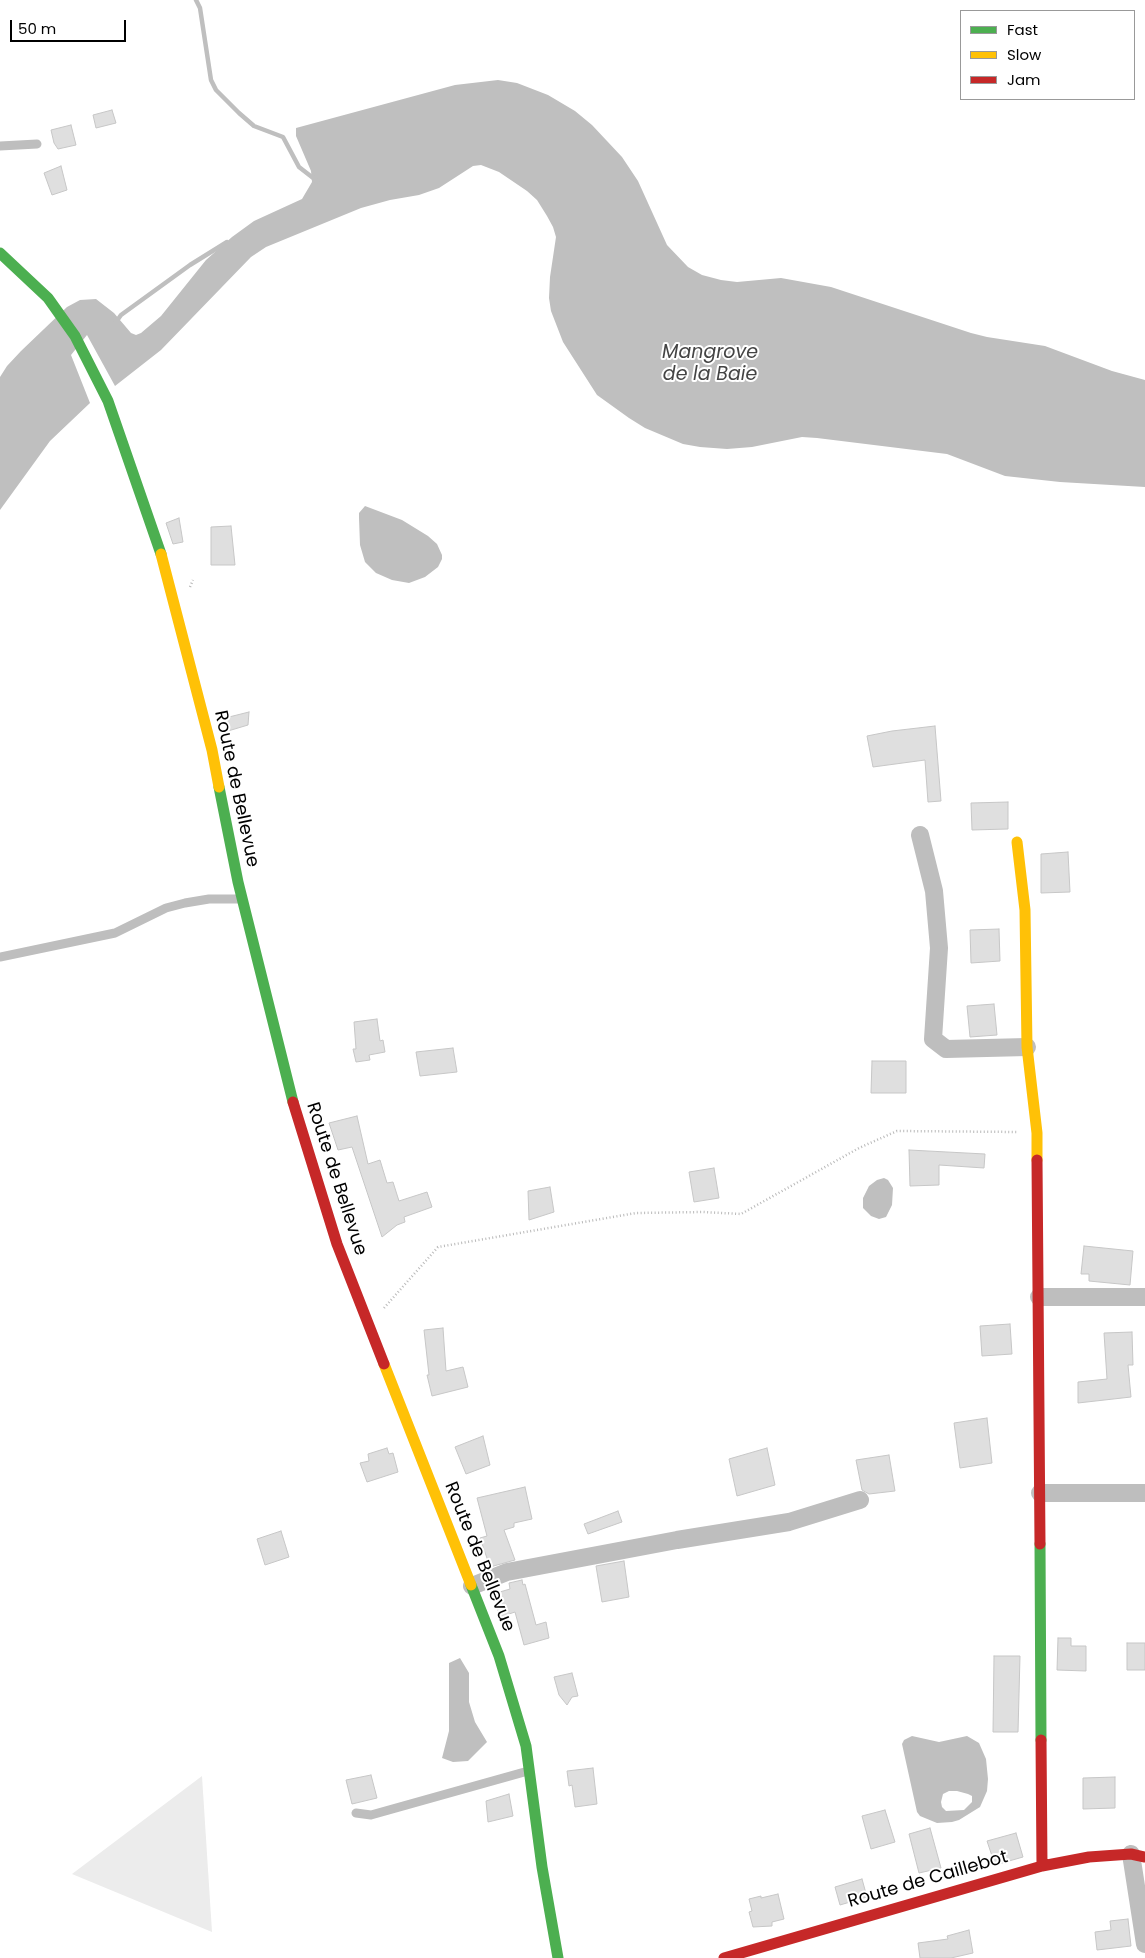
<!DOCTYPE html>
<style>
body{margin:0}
#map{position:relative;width:1145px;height:1958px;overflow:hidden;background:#fff;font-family:Poppins,sans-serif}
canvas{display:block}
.legend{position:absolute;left:960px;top:10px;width:175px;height:90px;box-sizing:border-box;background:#fff;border:1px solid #999;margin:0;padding:6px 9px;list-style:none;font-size:15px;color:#000}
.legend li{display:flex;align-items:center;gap:10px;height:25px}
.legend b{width:25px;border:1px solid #999}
.scale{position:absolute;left:10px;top:20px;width:116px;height:22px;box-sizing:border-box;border:2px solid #000;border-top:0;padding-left:6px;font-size:15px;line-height:18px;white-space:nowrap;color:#000;-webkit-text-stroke:4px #fff;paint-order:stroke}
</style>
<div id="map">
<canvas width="1145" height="1958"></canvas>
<ul class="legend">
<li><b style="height:6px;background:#4caf50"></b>Fast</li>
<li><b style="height:6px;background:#ffc107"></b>Slow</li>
<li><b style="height:6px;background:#c62828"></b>Jam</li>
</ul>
<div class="scale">50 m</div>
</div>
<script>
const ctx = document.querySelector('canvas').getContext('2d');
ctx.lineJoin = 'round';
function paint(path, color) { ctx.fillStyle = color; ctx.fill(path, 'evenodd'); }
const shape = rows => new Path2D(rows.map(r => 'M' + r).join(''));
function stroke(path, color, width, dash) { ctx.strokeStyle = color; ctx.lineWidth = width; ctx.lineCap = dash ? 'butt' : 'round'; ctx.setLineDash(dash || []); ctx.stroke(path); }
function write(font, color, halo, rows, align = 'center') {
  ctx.font = font + ' Poppins,sans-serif'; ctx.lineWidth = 4; ctx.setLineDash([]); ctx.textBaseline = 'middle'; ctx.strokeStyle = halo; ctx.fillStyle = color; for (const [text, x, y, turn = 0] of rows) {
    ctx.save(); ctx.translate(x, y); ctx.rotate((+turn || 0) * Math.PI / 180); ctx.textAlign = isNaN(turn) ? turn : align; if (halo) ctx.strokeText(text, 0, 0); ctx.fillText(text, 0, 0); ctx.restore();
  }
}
const green = shape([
 [202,1776,212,1932,72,1874]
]);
const water = shape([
 [498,80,517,83,548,95,575,111,592,125,622,157,638,181,667,245,688,267,702,275,721,280,737,282,781,278,831,287,971,333,987,337,1045,346,1112,371,1145,380,1145,487,1060,482,1005,476,947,454,817,438,802,437,752,447,727,449,700,447,683,444,645,428,629,418,597,395,563,342,551,311,549,298,550,277,556,237,553,227,547,216,537,200,527,191,499,172,481,165,473,166,439,188,419,195,390,200,361,208,266,247,251,257,161,350,115,386,87,335,71,355,90,403,50,441,0,510,0,377,7,366,21,351,67,307,80,300,96,299,114,313,131,333,136,335,141,333,161,316,206,260,232,237,254,221,302,199,312,182,311,171,296,136,296,128,455,85],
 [365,506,402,520,428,536,437,544,442,555,442,559,438,567,425,577,409,583,392,580,376,573,365,562,360,545,359,518,359,513],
 [884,1178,888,1180,893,1188,892,1205,886,1217,879,1219,871,1216,863,1208,863,1198,869,1186,877,1180],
 [460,1658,469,1673,469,1702,475,1722,487,1742,468,1761,453,1762,442,1758,449,1731,449,1663],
 [912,1736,939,1742,967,1736,979,1743,986,1759,988,1779,987,1791,980,1807,959,1820,952,1822,937,1823,920,1816,917,1812,902,1744,904,1740],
 [949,1791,957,1791,968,1794,972,1796,972,1802,964,1810,946,1811,942,1807,941,1802,943,1794]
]);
const stream = shape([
 [196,0,200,8,211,80,216,90,239,113,254,126,283,137,299,167,317,181],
 [116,322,121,315,190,265,227,242]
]);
const building = shape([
 [112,110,116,123,96,128,93,115,112,110],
 [71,125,76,145,58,149,54,143,51,130,71,125],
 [61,166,67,190,52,195,44,173,61,166],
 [179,518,183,542,173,544,166,523,179,518],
 [231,526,235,565,211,565,211,527,231,526],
 [249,712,248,725,228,731,225,718,249,712],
 [935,726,941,801,928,802,925,760,873,767,867,736,892,731,935,726],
 [1008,802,1008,829,972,830,971,803,1008,802],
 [1068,852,1070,892,1041,893,1041,854,1068,852],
 [999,929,1000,961,971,963,970,930,999,929],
 [994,1004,997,1035,970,1037,967,1006,994,1004],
 [377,1019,380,1041,383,1040,385,1052,369,1055,370,1060,356,1062,353,1049,356,1049,354,1022,377,1019],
 [453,1048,457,1072,420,1076,416,1052,453,1048],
 [872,1061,906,1061,906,1093,871,1093,872,1061],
 [357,1116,368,1164,380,1160,387,1183,393,1182,399,1201,427,1192,432,1207,404,1217,405,1222,397,1225,382,1237,352,1147,338,1150,329,1123,357,1116],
 [909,1150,985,1154,984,1168,939,1165,939,1185,910,1186,909,1150],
 [714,1168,719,1198,694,1202,689,1172,714,1168],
 [550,1187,554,1212,529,1220,528,1191,550,1187],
 [1084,1246,1133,1251,1130,1285,1089,1281,1089,1274,1081,1274,1084,1246],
 [1010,1324,1012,1354,982,1356,980,1326,1010,1324],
 [443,1328,446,1371,463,1367,468,1387,432,1396,427,1375,429,1375,424,1330,443,1328],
 [1132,1332,1133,1365,1128,1365,1131,1397,1078,1403,1078,1382,1107,1379,1104,1333,1132,1332],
 [987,1418,992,1463,960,1468,954,1423,987,1418],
 [483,1436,490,1465,466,1474,455,1447,483,1436],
 [387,1448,389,1454,393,1453,398,1472,367,1482,360,1463,369,1461,368,1454,387,1448],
 [767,1448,775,1485,737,1496,729,1459,767,1448],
 [889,1455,895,1491,869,1494,862,1490,856,1460,889,1455],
 [525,1487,532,1519,514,1523,514,1527,504,1530,515,1560,490,1567,480,1538,487,1536,477,1498,525,1487],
 [618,1511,622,1522,588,1534,584,1524,618,1511],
 [281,1531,289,1557,265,1565,257,1539,281,1531],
 [624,1561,629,1597,602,1602,596,1566,624,1561],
 [522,1580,523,1585,525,1584,536,1625,546,1622,549,1638,524,1645,515,1612,500,1617,493,1594,510,1589,509,1583,522,1580],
 [1058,1638,1071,1638,1071,1646,1086,1646,1086,1671,1057,1670,1058,1638],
 [1127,1643,1145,1643,1145,1670,1127,1670,1127,1643],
 [994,1656,1020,1656,1018,1732,993,1732,994,1656],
 [572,1673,578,1696,572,1697,567,1705,559,1695,554,1677,572,1673],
 [593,1768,597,1804,575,1807,572,1785,569,1786,567,1771,593,1768],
 [371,1775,377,1798,352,1804,346,1780,371,1775],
 [1115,1777,1115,1808,1083,1809,1083,1778,1115,1777],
 [509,1794,513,1816,488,1822,486,1801,509,1794],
 [885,1810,895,1842,871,1849,862,1816,885,1810],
 [930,1828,941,1868,919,1873,909,1834,930,1828],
 [1016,1833,1023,1857,995,1865,987,1841,1016,1833],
 [862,1879,867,1897,840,1905,835,1887,862,1879],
 [778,1894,784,1919,772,1922,772,1926,753,1927,749,1912,752,1911,749,1899,761,1896,761,1898,778,1894],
 [1128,1919,1131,1946,1097,1950,1095,1932,1111,1930,1110,1921,1128,1919],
 [969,1930,973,1953,951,1958,920,1958,918,1943,948,1939,947,1936,969,1930]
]);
const path = shape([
 [190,587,193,580],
 [384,1308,438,1247,636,1213,703,1212,741,1214,859,1148,897,1131,1018,1132]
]);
const lane = shape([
 [0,146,37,144],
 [0,957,115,933,166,908,185,903,209,899,239,899],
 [356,1813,371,1815,528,1771]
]);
const street = shape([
 [920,835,934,891,939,948,933,1039,946,1049,1027,1047],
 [1039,1297,1145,1297],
 [1040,1493,1145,1493],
 [472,1586,507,1572,677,1540,789,1522,860,1500],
 [1131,1854,1145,1944]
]);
const fast = shape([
 [0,253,48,298,75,336,108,401,161,554],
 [219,787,238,882,293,1102],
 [1040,1544,1041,1740],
 [471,1585,499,1656,526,1746,542,1867,558,1958]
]);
const slow = shape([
 [161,554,212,750,219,787],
 [1017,842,1025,910,1027,1047,1037,1133,1037,1160],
 [384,1364,471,1585]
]);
const jam = shape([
 [293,1102,337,1244,384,1364],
 [1037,1160,1040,1544],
 [1041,1740,1042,1866],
 [724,1958,1042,1866,1089,1857,1131,1854,1145,1857]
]);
const streetNames = [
 ["Route de Bellevue",236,789,78],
 ["Route de Bellevue",336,1179,72],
 ["Route de Bellevue",479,1557,68],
 ["Route de Caillebot",928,1880,-16]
];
const waterNames = [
 ["Mangrove",710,353],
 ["de la Baie",710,375]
];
paint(green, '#ececec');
paint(water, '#bfbfbf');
stroke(stream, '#bfbfbf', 4.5);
paint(building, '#dfdfdf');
stroke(building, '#c7c7c7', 1);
stroke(path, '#b9b9b9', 2.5, [1, 2.5]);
stroke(lane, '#bebebe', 9);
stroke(street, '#bebebe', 18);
stroke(fast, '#4caf50', 11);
stroke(slow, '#ffc107', 11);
stroke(jam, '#c62828', 11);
write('18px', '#000', '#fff', streetNames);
write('italic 19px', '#444', '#fff', waterNames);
</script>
